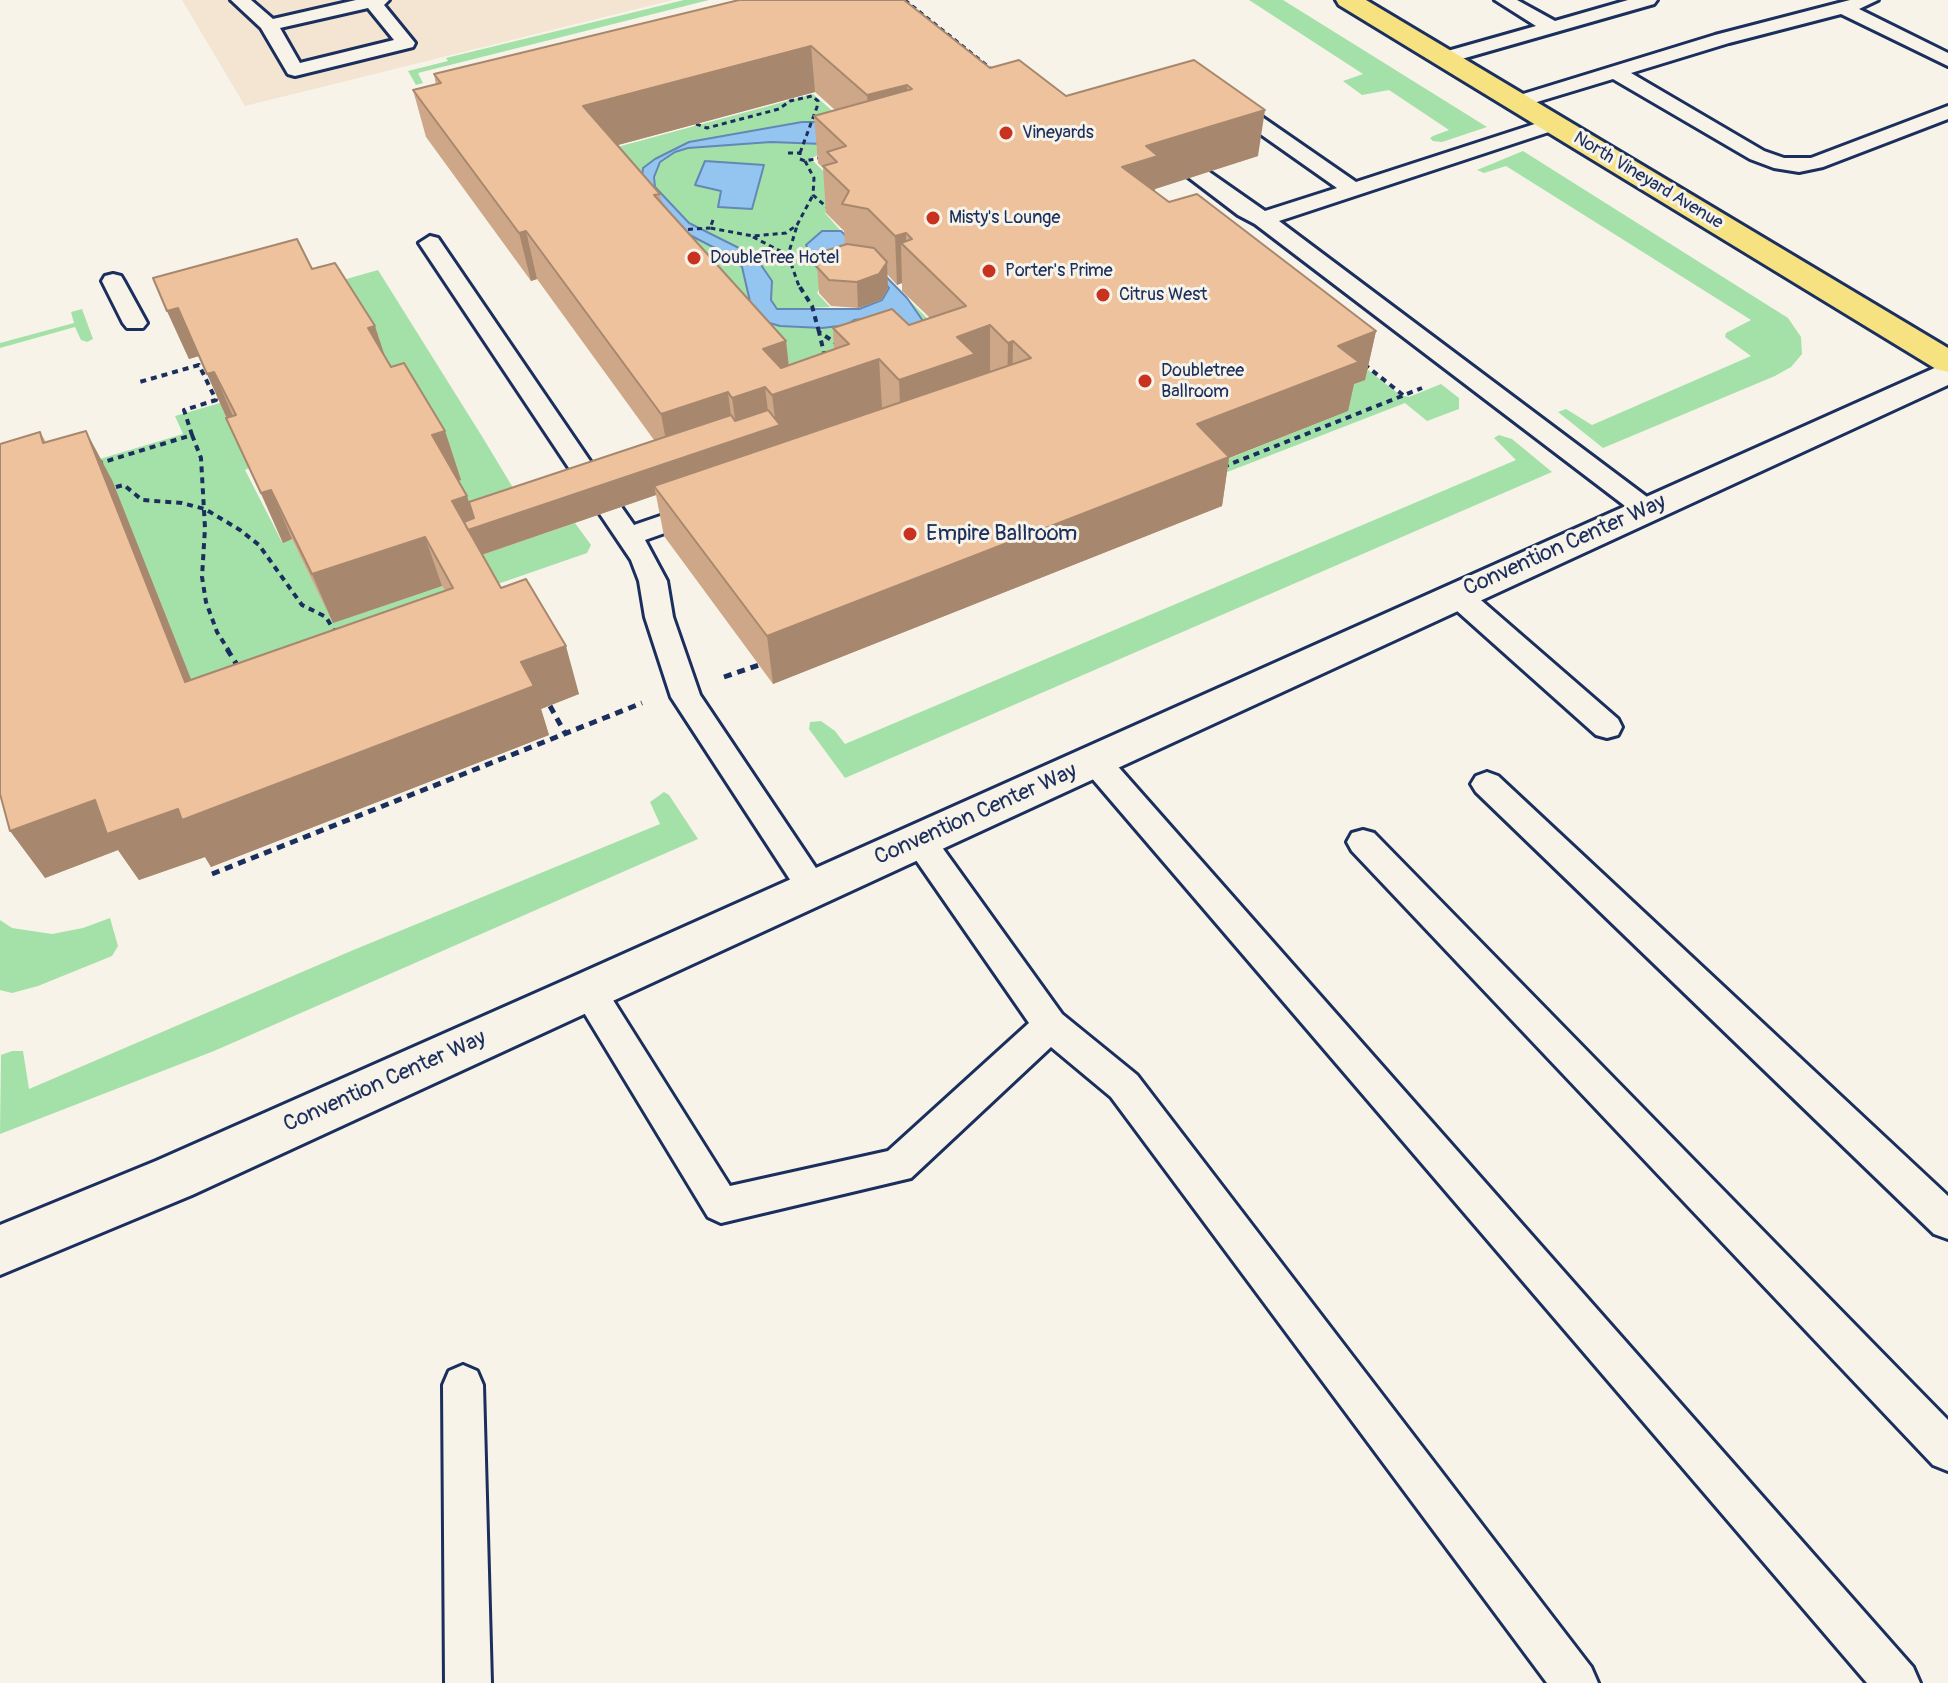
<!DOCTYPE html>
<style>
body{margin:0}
canvas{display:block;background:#f7f3e8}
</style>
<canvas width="1948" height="1683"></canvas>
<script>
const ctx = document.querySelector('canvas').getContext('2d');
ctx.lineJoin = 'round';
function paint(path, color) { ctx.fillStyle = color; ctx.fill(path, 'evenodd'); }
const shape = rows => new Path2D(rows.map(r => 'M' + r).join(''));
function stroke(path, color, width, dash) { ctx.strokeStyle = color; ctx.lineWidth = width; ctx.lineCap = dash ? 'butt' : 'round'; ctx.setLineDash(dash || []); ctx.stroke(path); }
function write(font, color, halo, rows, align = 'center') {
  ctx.font = font + ' Pangolin,sans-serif'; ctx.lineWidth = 6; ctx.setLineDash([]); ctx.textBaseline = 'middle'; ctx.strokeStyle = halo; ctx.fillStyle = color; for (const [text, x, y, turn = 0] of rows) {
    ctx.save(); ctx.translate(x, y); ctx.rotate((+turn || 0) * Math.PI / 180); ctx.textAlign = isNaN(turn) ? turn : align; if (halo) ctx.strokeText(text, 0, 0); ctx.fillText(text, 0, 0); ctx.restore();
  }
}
const built = shape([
 [182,0,673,0,245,106]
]);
const green = shape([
 [684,0,709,0,418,73,423,83,416,85,408,71,448,61,446,58],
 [1249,0,1283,0,1487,127,1442,142,1433,141,1430,138,1433,136,1449,130,1389,90,1362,95,1343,81,1363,74],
 [813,94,867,141,810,158,846,193,837,209,825,213,841,231,831,230,826,277,817,293,830,307,777,309,771,300,772,281,747,252,681,226,595,153],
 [1523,151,1788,318,1801,337,1802,354,1791,367,1775,376,1603,448,1558,412,1566,409,1592,425,1751,356,1725,337,1726,333,1751,320,1506,166,1484,173,1477,170],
 [1165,211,1400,395,1409,397,1441,384,1459,398,1459,409,1427,421,1405,403,1199,483,1190,474,1348,411],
 [684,232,734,258,742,268,766,322,800,328,822,328,868,318,923,322,907,298,964,355,787,415],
 [378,270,483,438,527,511,473,529,322,286],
 [82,309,93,339,87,342,81,340,75,327,0,348,0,343,74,323,71,312],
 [220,403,257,464,245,470,282,542,292,539,333,622,442,586,469,637,211,730,0,489,183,434,175,416],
 [1499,435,1512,439,1552,472,845,778,809,729,810,722,821,721,835,731,845,744,1516,460,1494,438],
 [575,523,591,545,587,553,489,587,472,558],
 [664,792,669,795,698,839,214,1051,0,1134,1,1055,12,1051,23,1051,29,1089,351,951,660,824,650,802],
 [110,918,118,946,112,956,38,986,12,993,0,990,0,920,12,928,52,934,83,928]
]);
const water = shape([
 [802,122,829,122,823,144,771,142,688,148,675,152,660,162,654,177,655,187,689,223,747,252,759,262,772,281,771,300,777,309,859,309,882,300,889,288,876,273,826,277,815,265,806,245,822,231,841,231,907,298,923,321,921,333,868,318,854,320,847,325,822,328,780,326,766,322,752,310,742,267,734,258,684,232,642,178,643,168,655,159,689,142,802,122],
 [705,161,764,165,752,209,718,207,721,191,695,185,705,161]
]);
const pathFar2 = shape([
 [905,0,994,71],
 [696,124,707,128,779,109,790,101,812,96,818,101,817,107,800,153],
 [788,153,800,153,800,159,805,161,824,157],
 [805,161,814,178,813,195,830,210],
 [713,220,710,228,753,236,786,233,797,225,813,195],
 [679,230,710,228],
 [753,237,788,255,797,226],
 [788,255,800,289]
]);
const pathFar1 = shape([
 [800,287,812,306,819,332],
 [825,357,819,332,839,345],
 [1364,364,1403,395],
 [192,435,201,458,205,528,202,577,206,602,217,632,229,651],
 [97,464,192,435,184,410,216,400,199,365,136,383],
 [1223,467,1422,388],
 [116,487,124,485,142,500,182,503,205,509,240,530,259,545,302,605,326,617,336,634]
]);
const path = shape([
 [227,649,239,668],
 [724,677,759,665],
 [550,706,565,733],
 [212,874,642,703]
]);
const service = shape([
 [231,0,251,0,273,19,356,0,389,0,384,5,415,43,413,47,295,76,288,74,261,28,231,0],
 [368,8,394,40,300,63,280,28,368,8],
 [1495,0,1517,0,1555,21,1628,0,1657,0,1654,4,1451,62,1437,62,1434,58,1437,54,1536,26,1495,0],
 [1850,0,1878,0,1859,9,1948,53,1948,66,1841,14,1729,43,1631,73,1764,151,1784,158,1811,158,1948,106,1948,119,1823,167,1799,172,1774,168,1750,159,1613,79,1517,108,1507,102,1510,98,1715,35,1850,0],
 [1229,97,1236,99,1356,182,1547,120,1561,120,1564,124,1561,128,1279,221,1655,503,1659,509,1655,515,1646,518,1637,515,1255,224,1238,215,1158,154,1155,150,1158,146,1172,146,1265,211,1337,188,1222,107,1219,103,1229,97],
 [430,236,438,238,605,483,609,489,605,495,596,497,587,495,419,243,430,236],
 [113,274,121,276,124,281,147,323,143,328,127,328,123,323,102,281,105,276,113,274],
 [704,501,713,504,717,510,713,516,645,540,667,581,673,617,700,695,830,889,826,898,814,902,802,898,671,697,645,617,639,581,631,560,598,511,602,505,611,502,620,505,634,525,704,501],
 [1457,586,1467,588,1618,719,1622,727,1618,735,1607,738,1596,735,1447,602,1443,595,1447,588,1457,586],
 [1095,750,1106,753,1913,1667,1920,1683,1867,1683,1084,769,1080,761,1084,753,1095,750],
 [1487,772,1498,776,1948,1196,1948,1239,1934,1234,1476,792,1471,784,1476,776,1487,772],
 [920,829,931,832,1062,1014,1137,1075,1591,1667,1598,1683,1547,1683,1111,1097,1051,1047,911,1178,721,1223,708,1217,577,1001,572,991,577,981,589,977,601,981,730,1186,888,1151,1029,1023,909,850,904,841,909,832,920,829],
 [1363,830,1374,833,1948,1420,1948,1471,1933,1465,1352,851,1347,842,1352,833,1363,830],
 [463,1365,477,1371,483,1385,491,1683,445,1683,443,1385,449,1371,463,1365]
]);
const tertiary = shape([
 [1948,362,1948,385,192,1195,0,1275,0,1225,156,1161,572,977,1948,362]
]);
const primary = shape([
 [1336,0,1366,0,1948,348,1948,372,1936,369,1339,5,1336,0]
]);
const wall = shape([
 [739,0,990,68,1066,96,1258,156,1155,189,1155,192,1169,202,1376,331,1365,380,1354,384,1348,411,1229,458,1222,506,773,684,664,536,656,495,482,555,501,588,579,694,541,709,549,735,211,867,205,857,139,880,118,850,45,878,40,432,46,442,112,480,191,679,445,591,442,586,333,623,292,539,283,543,199,356,189,359,167,311,312,269,445,431,461,480,458,481,469,502,654,440,537,279,531,281,426,137,413,90,436,85,434,74],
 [815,92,835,110,814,116,818,163,823,168,826,213,844,231,845,245,817,267,819,293,831,306,858,308,881,300,888,288,887,274,897,285,902,283,902,291,930,318,909,325,833,328,834,349,789,365,786,341,662,203,660,194,618,145]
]);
const shadedWall = shape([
 [811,46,815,92,592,152,583,106],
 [907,85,909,131,870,141,867,95],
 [1265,110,1258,156,1155,189,1154,203,1122,167,1146,146],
 [526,231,537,279,531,281,519,233],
 [906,233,906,249,901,243,902,283,897,285,895,236],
 [887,262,888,288,881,300,858,308,857,282],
 [178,308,199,356,189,359,167,311],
 [990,325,990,374,901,429,899,380,957,337],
 [375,326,391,375,368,328],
 [1376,331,1365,380,1354,384,1348,411,1229,458,1222,506,773,684,767,636,1197,424,1338,346],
 [786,341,791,389,879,359,882,408,654,486,656,495,472,558,452,501,467,496,477,527,670,462,661,414,728,392,734,440,738,439,732,398,765,387,770,428,776,426,772,395,763,349],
 [1013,341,1012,390,1007,392,1008,343],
 [214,372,235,421,229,423,207,374],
 [86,431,112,480,211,730,185,682],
 [445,431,461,480,448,484,432,435],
 [271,490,292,539,283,543,261,493],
 [425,537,442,586,333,623,312,574],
 [566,646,579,694,541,709,549,735,211,867,205,857,139,880,118,850,45,878,10,831,95,800,521,662]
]);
const building = shape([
 [739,0,904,0,990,68,1019,60,1066,96,1194,60,1265,110,1146,146,1158,156,1122,167,1169,202,1197,194,1376,331,1338,346,1359,362,1197,424,1229,457,767,636,654,486,1031,358,1013,341,1008,343,990,325,957,337,975,354,899,380,879,359,772,395,765,387,732,398,728,392,661,414,526,231,519,233,413,90,441,83,434,74,739,0],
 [811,46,867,95,907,85,912,89,814,116,846,146,827,152,837,162,823,166,849,191,842,204,868,209,895,236,906,233,912,239,901,243,966,306,909,325,892,309,833,328,849,344,781,368,763,349,786,341,654,195,660,194,583,106,811,46],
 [297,239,312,269,335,263,375,326,368,328,391,367,404,363,445,431,432,435,467,496,452,501,501,588,526,579,566,646,521,662,534,686,182,820,178,809,107,834,95,800,10,831,0,794,0,444,40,432,43,443,86,431,185,682,453,588,425,537,312,574,271,490,261,493,226,418,236,415,214,372,207,374,178,308,167,311,153,278,297,239],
 [847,244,874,248,887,262,879,274,857,282,829,280,817,267,825,251,847,244],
 [768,410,780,425,468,530,464,522,474,518,469,502,731,415,735,421,768,410]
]);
const markers = [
 [1006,133,8,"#c8321e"],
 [933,218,8,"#c8321e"],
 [694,258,8,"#c8321e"],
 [989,271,8,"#c8321e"],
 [1103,295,8,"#c8321e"],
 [1145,381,8,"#c8321e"],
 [910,534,8,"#c8321e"]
];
const farPoinames = [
 ["Vineyards",1022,133],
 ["Misty's Lounge",949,218],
 ["DoubleTree Hotel",710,258],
 ["Porter's Prime",1005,271],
 ["Citrus West",1119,295],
 ["Doubletree",1161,371],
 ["Ballroom",1161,392]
];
const farStreetnames = [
 ["North Vineyard Avenue",1648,181,31]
];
const poiNames = [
 ["Empire Ballroom",926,534]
];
const streetNames = [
 ["Convention Center Way",1565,546,-24],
 ["Convention Center Way",976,815,-24],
 ["Convention Center Way",385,1082,-24]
];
paint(built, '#f4e4d2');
paint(green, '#a4e1a8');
paint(water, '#94c4f0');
stroke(water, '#6488b6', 2);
stroke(service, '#1b2f5e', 6);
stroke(tertiary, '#1b2f5e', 6);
stroke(primary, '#1b2f5e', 6);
stroke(pathFar2, '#1b2f5e', 3, [5, 4]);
stroke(pathFar1, '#1b2f5e', 4, [6, 5]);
stroke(path, '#1b2f5e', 5, [8, 6]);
paint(service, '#f7f3e8');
paint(tertiary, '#f7f3e8');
paint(primary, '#f7e281');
paint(wall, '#cda787');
paint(shadedWall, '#a7886e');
paint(building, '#eec29d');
stroke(building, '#a7886e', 2);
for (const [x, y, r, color] of markers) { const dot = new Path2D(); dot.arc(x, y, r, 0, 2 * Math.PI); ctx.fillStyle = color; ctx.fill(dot); stroke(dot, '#f7f3e8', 3); }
write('18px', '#1b2f5e', '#f7f3e8', farPoinames, 'left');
write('18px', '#1b2f5e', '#f7f3e8', farStreetnames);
write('22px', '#1b2f5e', '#f7f3e8', poiNames, 'left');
write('22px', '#1b2f5e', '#f7f3e8', streetNames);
</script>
